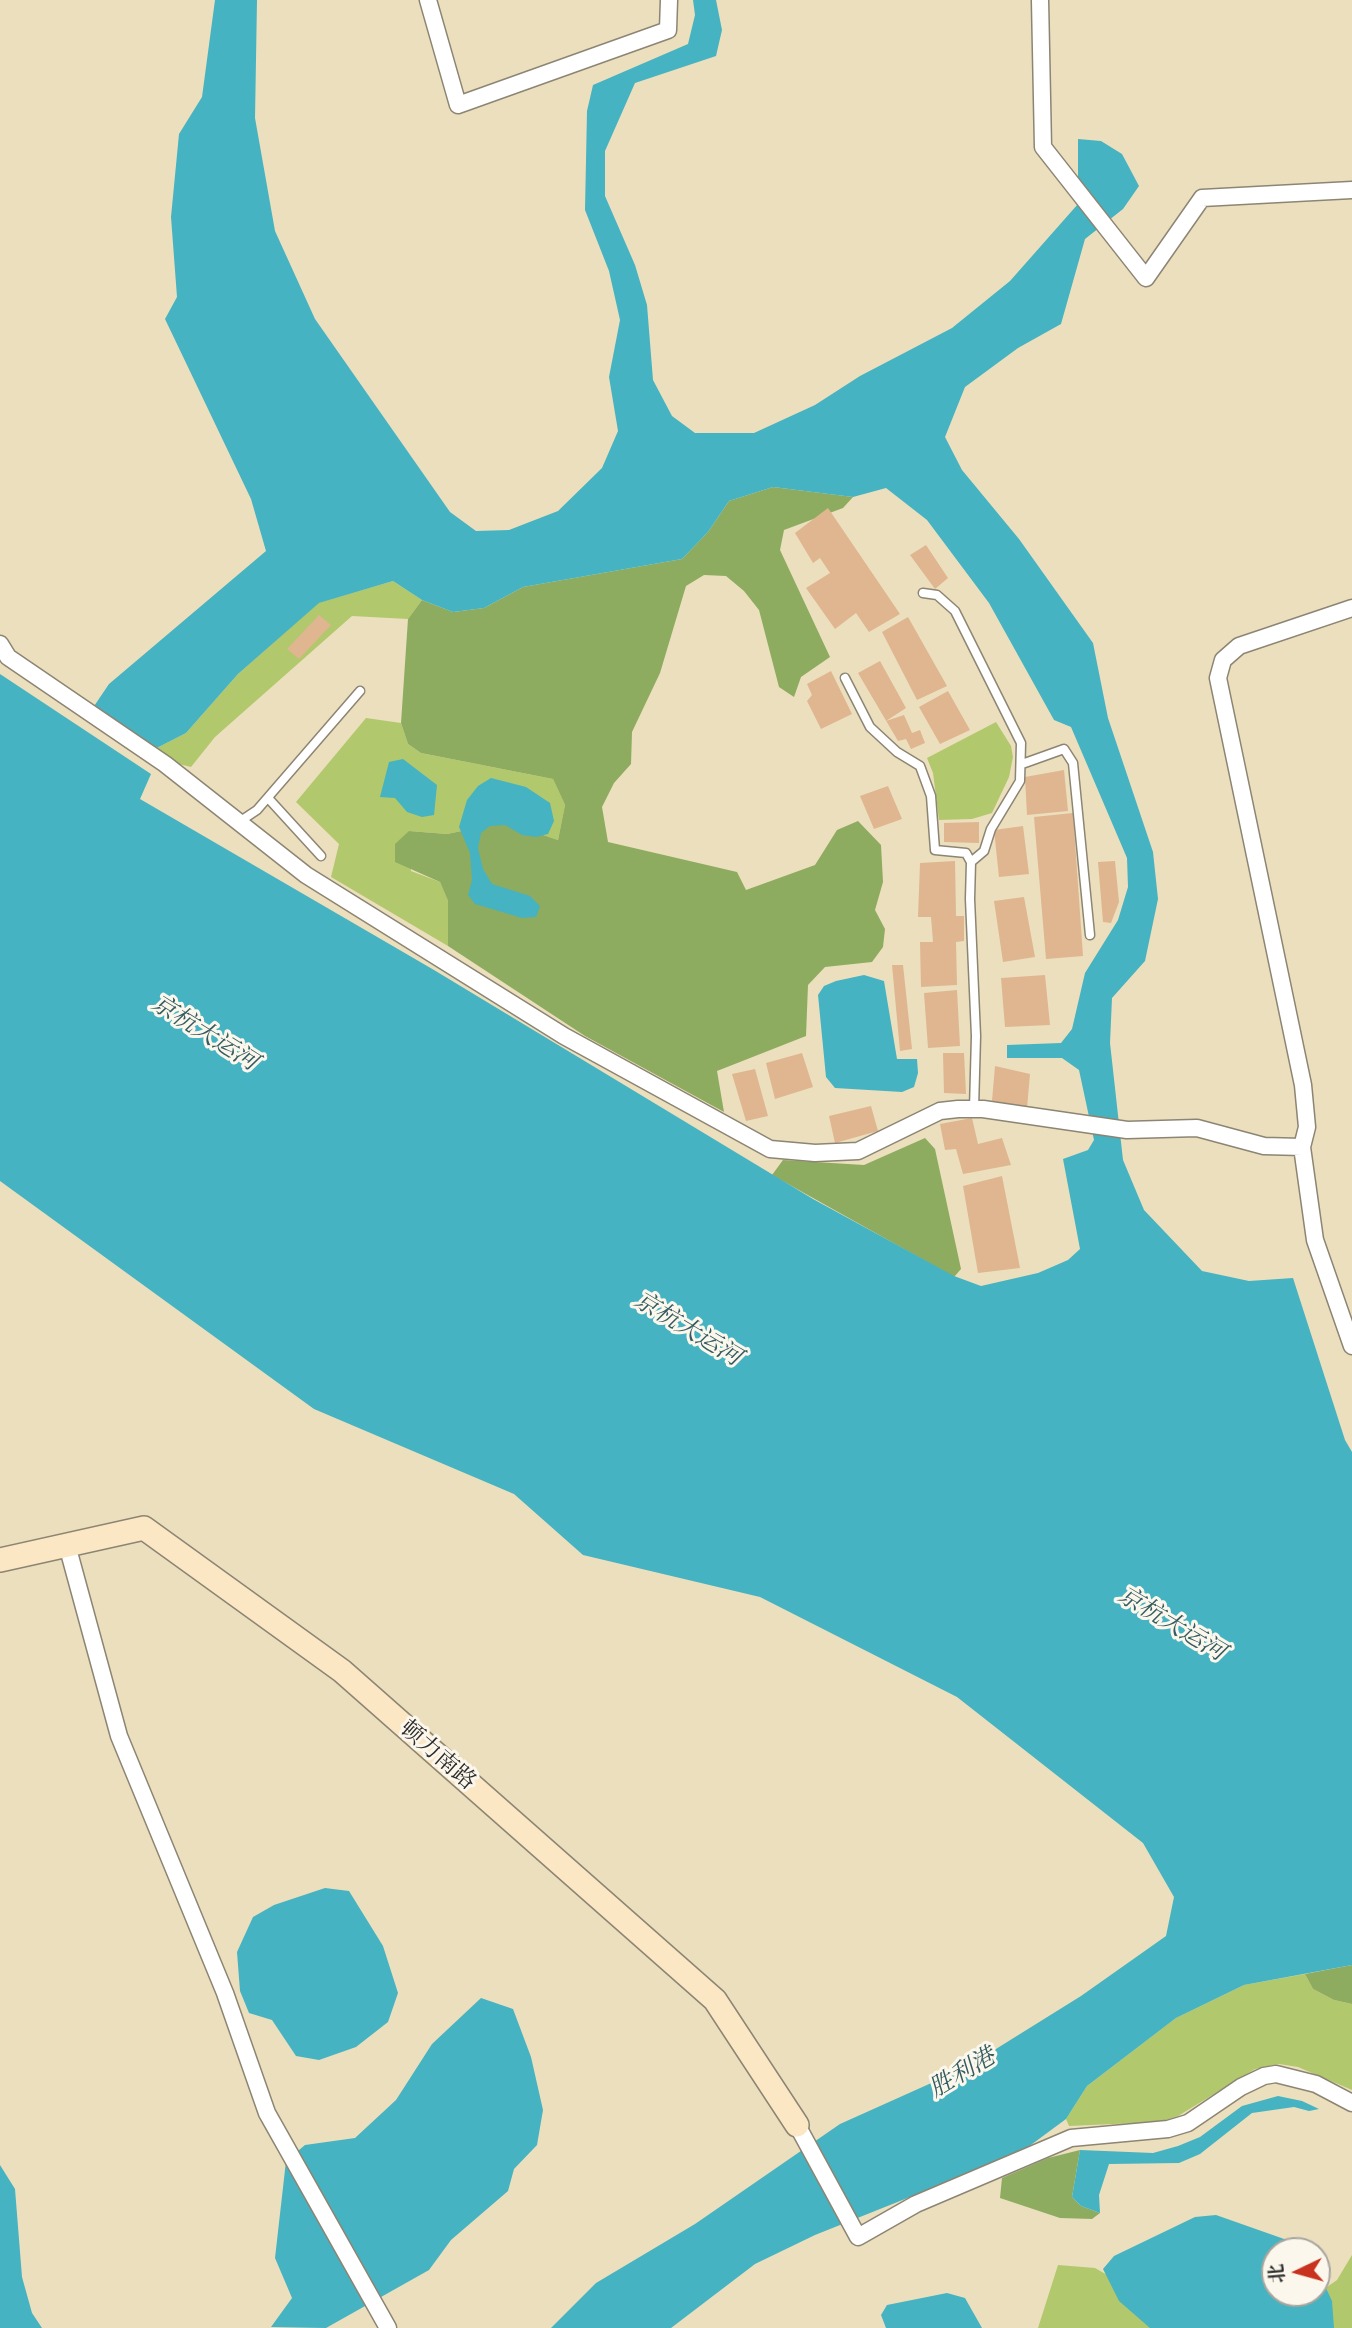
<!DOCTYPE html>
<meta charset="utf-8">
<style>
body{margin:0}
#map{position:relative;width:1352px;height:2328px;overflow:hidden;background:#ecdfbd;font-family:"Libre Bodoni","Noto Serif SC",serif}
canvas{display:block}
.north{position:absolute;left:1261px;top:2237px;width:70px;height:70px;box-sizing:border-box;background:#fbf7ec;border:2px solid #a8a59f;border-radius:50%;rotate:265deg;font-size:19px;font-weight:700;line-height:28px;text-align:center;color:#2b2b2b}
.north::after{content:'';display:block;margin:auto;width:24px;height:32px;background:#c8321e;clip-path:polygon(50% 0,100% 100%,50% 72%,0 100%)}
</style>
<div id="map">
<canvas width="1352" height="2328"></canvas>
<div class="north">北</div>
</div>
<script>
const ctx = document.querySelector('canvas').getContext('2d');
ctx.lineJoin = 'round';
function paint(path, color) { ctx.fillStyle = color; ctx.fill(path, 'evenodd'); }
const shape = rows => new Path2D(rows.map(r => 'M' + r).join(''));
function stroke(path, color, width, dash) { ctx.strokeStyle = color; ctx.lineWidth = width; ctx.lineCap = dash ? 'butt' : 'round'; ctx.setLineDash(dash || []); ctx.stroke(path); }
function write(font, color, halo, rows, align = 'center') {
  ctx.font = font + ' "Libre Bodoni","Noto Serif SC",serif'; ctx.lineWidth = 6; ctx.setLineDash([]); ctx.textBaseline = 'middle'; ctx.strokeStyle = halo; ctx.fillStyle = color; for (const [text, x, y, turn = 0] of rows) {
    ctx.save(); ctx.translate(x, y); ctx.rotate((+turn || 0) * Math.PI / 180); ctx.textAlign = isNaN(turn) ? turn : align; if (halo) ctx.strokeText(text, 0, 0); ctx.fillText(text, 0, 0); ctx.restore();
  }
}
const green = shape([
 [393,581,422,600,408,619,352,616,215,737,191,767,143,755,186,733,238,674,318,603],
 [366,718,401,723,408,744,421,753,553,779,565,805,558,840,484,815,471,829,447,834,409,831,411,871,440,882,448,901,448,946,331,877,339,844,296,802],
 [996,722,1011,746,1013,757,1009,777,992,813,972,819,939,820,933,773,927,758],
 [1305,1974,1313,1989,1334,2000,1352,2004,1352,2090,1298,2067,1279,2064,1255,2069,1178,2116,1160,2122,1069,2126,1066,2119,1087,2086,1176,2018,1244,1985],
 [1352,2255,1352,2328,1322,2328,1317,2294,1337,2280],
 [1058,2265,1095,2268,1116,2280,1164,2328,1038,2328]
]);
const forest = shape([
 [773,487,853,497,843,508,784,530,780,550,830,657,801,677,794,697,779,687,759,610,744,591,726,576,704,575,686,586,660,673,632,732,631,764,614,783,602,807,608,842,737,872,746,890,815,865,837,830,858,821,881,845,883,882,875,910,885,929,883,947,872,962,825,967,808,985,806,1036,717,1071,724,1112,585,1036,448,946,448,901,440,882,395,862,395,844,409,831,447,834,471,829,484,815,558,840,565,805,553,779,421,753,408,744,401,723,408,619,422,600,453,612,484,608,523,587,682,559,708,532,729,501],
 [925,1138,935,1149,961,1269,954,1277,772,1175,783,1160,864,1165],
 [1352,1965,1352,2004,1334,2000,1313,1989,1305,1974],
 [1080,2150,1072,2197,1081,2206,1100,2213,1092,2219,1060,2218,1000,2198,1002,2178,1048,2158]
]);
const water = shape([
 [215,0,257,0,255,118,275,231,315,319,450,512,476,531,509,530,558,511,602,468,618,431,609,377,620,320,609,271,585,210,587,111,593,85,688,44,695,15,693,0,716,0,722,30,716,56,635,83,605,151,605,196,635,265,647,305,653,380,672,416,695,433,754,433,815,405,860,376,952,328,1010,281,1078,204,1078,139,1101,141,1122,154,1139,186,1123,209,1085,239,1061,324,1018,348,965,387,945,437,962,470,1019,539,1093,643,1108,718,1153,852,1158,899,1145,961,1112,998,1110,1043,1123,1160,1144,1210,1202,1271,1249,1281,1293,1278,1345,1440,1352,1452,1352,1965,1244,1985,1176,2018,1087,2086,1066,2119,1020,2153,815,2235,755,2264,671,2328,551,2328,596,2283,695,2224,840,2124,967,2067,1081,1996,1166,1936,1174,1897,1143,1843,957,1697,760,1597,583,1555,514,1494,314,1409,0,1181,0,674,151,774,140,799,434,970,813,1199,954,1276,981,1286,1038,1273,1068,1260,1080,1249,1063,1159,1088,1150,1094,1140,1079,1070,1062,1058,1007,1058,1007,1045,1061,1043,1072,1029,1085,973,1118,920,1128,887,1127,858,1071,727,1054,720,989,603,927,520,886,488,853,497,773,487,729,501,708,532,682,559,523,587,484,608,453,612,422,600,393,581,319,603,238,674,186,733,143,755,86,718,109,684,266,551,251,499,165,319,177,297,171,217,179,134,202,97],
 [403,759,437,785,434,815,422,817,407,812,395,798,380,797,389,762],
 [491,778,526,787,550,803,554,821,548,834,536,837,522,835,505,825,490,826,481,833,478,848,483,869,492,884,530,896,540,906,536,917,522,918,492,909,475,904,468,895,472,880,470,853,459,827,467,800,478,786],
 [864,975,884,981,897,1059,917,1059,918,1073,914,1087,902,1092,835,1088,826,1077,818,995,824,986,836,981],
 [325,1888,349,1891,383,1946,398,1993,388,2022,356,2047,319,2060,296,2056,272,2020,249,2013,240,1991,237,1952,253,1917,274,1905],
 [481,1998,513,2009,531,2057,543,2110,537,2145,514,2169,508,2191,451,2240,429,2270,326,2328,271,2327,292,2298,275,2258,286,2161,305,2145,355,2138,396,2100,432,2044],
 [1278,2096,1302,2101,1319,2109,1309,2111,1294,2107,1252,2113,1200,2154,1179,2163,1109,2164,1099,2195,1100,2213,1081,2206,1072,2197,1080,2150,1153,2153,1178,2146,1200,2137,1242,2106],
 [0,2165,15,2189,22,2277,32,2313,42,2328,0,2328],
 [1216,2215,1287,2240,1301,2251,1275,2251,1275,2293,1317,2293,1317,2269,1332,2301,1334,2328,1150,2328,1119,2301,1103,2269,1114,2256,1195,2217],
 [947,2293,965,2298,982,2328,886,2328,881,2315,887,2305]
]);
const building = shape([
 [828,508,900,614,869,632,856,613,835,629,806,588,830,573,820,558,813,563,795,533],
 [926,545,948,578,935,589,910,555],
 [319,615,331,625,299,659,287,649],
 [908,617,947,686,917,700,882,632],
 [880,661,906,708,886,721,904,715,912,733,920,730,925,743,911,749,906,739,898,741,858,673],
 [831,671,852,714,821,729,807,701,812,695,807,684],
 [948,691,970,730,940,744,919,707],
 [1064,770,1068,811,1027,815,1025,777],
 [888,786,902,819,874,829,860,796],
 [1073,813,1083,956,1046,959,1034,817],
 [979,822,979,843,944,842,944,823],
 [1023,826,1029,874,999,877,994,830],
 [955,861,956,916,964,916,964,941,956,942,957,985,921,987,920,942,933,942,931,917,918,917,920,863],
 [1115,861,1119,902,1111,923,1103,922,1098,862],
 [1024,897,1035,957,1003,962,994,901],
 [892,965,903,965,912,1049,900,1051],
 [1045,975,1050,1025,1005,1027,1001,978],
 [957,990,960,1046,928,1048,924,993],
 [802,1053,813,1087,775,1099,766,1063],
 [943,1053,964,1053,966,1094,944,1093],
 [995,1066,1030,1074,1027,1108,992,1101],
 [755,1069,768,1116,746,1121,732,1074],
 [871,1106,878,1131,835,1143,829,1116],
 [972,1118,978,1144,1002,1138,1011,1165,963,1174,956,1149,945,1150,940,1124],
 [1002,1176,1020,1268,978,1273,963,1186]
]);
const lane = shape([
 [923,593,937,595,955,611,1021,743,1020,781,991,829,984,851,971,862],
 [845,678,870,727,897,752,920,766,931,796,935,850,966,853,971,862,970,899,976,1036,974,1109],
 [1022,764,1064,749,1073,763,1090,935],
 [268,798,321,856],
 [239,822,257,810,360,691]
]);
const street = shape([
 [428,0,458,105,668,30,669,0],
 [1040,0,1043,147,1146,278,1202,198,1352,190],
 [1352,608,1239,646,1223,660,1218,678,1303,1085,1307,1127,1302,1147,1315,1240,1352,1346],
 [0,644,8,657,165,764,306,875,564,1036,770,1149,815,1153,858,1151,940,1111,958,1109,983,1109,1127,1130,1197,1128,1264,1146,1302,1147],
 [67,1545,119,1736,225,1993,267,2113,388,2328],
 [797,2125,858,2237,916,2204,1071,2138,1168,2129,1188,2123,1241,2087,1264,2076,1276,2074,1316,2084,1352,2103]
]);
const secondary = shape([
 [0,1560,144,1528,342,1671,715,2000,797,2125]
]);
const streetNames = [
 ["顿力南路",437,1756,41]
];
const waterNames = [
 ["京杭大运河",204,1034,32],
 ["京杭大运河",687,1330,31],
 ["京杭大运河",1171,1625,31],
 ["胜利港",963,2074,-31]
];
paint(green, '#b2c86c');
paint(forest, '#8dac60');
paint(water, '#45b3c1');
paint(building, '#dfb690');
stroke(lane, '#8c8574', 11);
stroke(street, '#8c8574', 19);
stroke(secondary, '#8c8574', 26);
stroke(lane, '#fff', 8);
stroke(street, '#fff', 16);
stroke(secondary, '#fbe7c3', 23);
write('23px', '#2b2b2b', '#fbf7ec', streetNames);
write('italic 24px', '#345b60', '#fbf7ec', waterNames);
</script>
